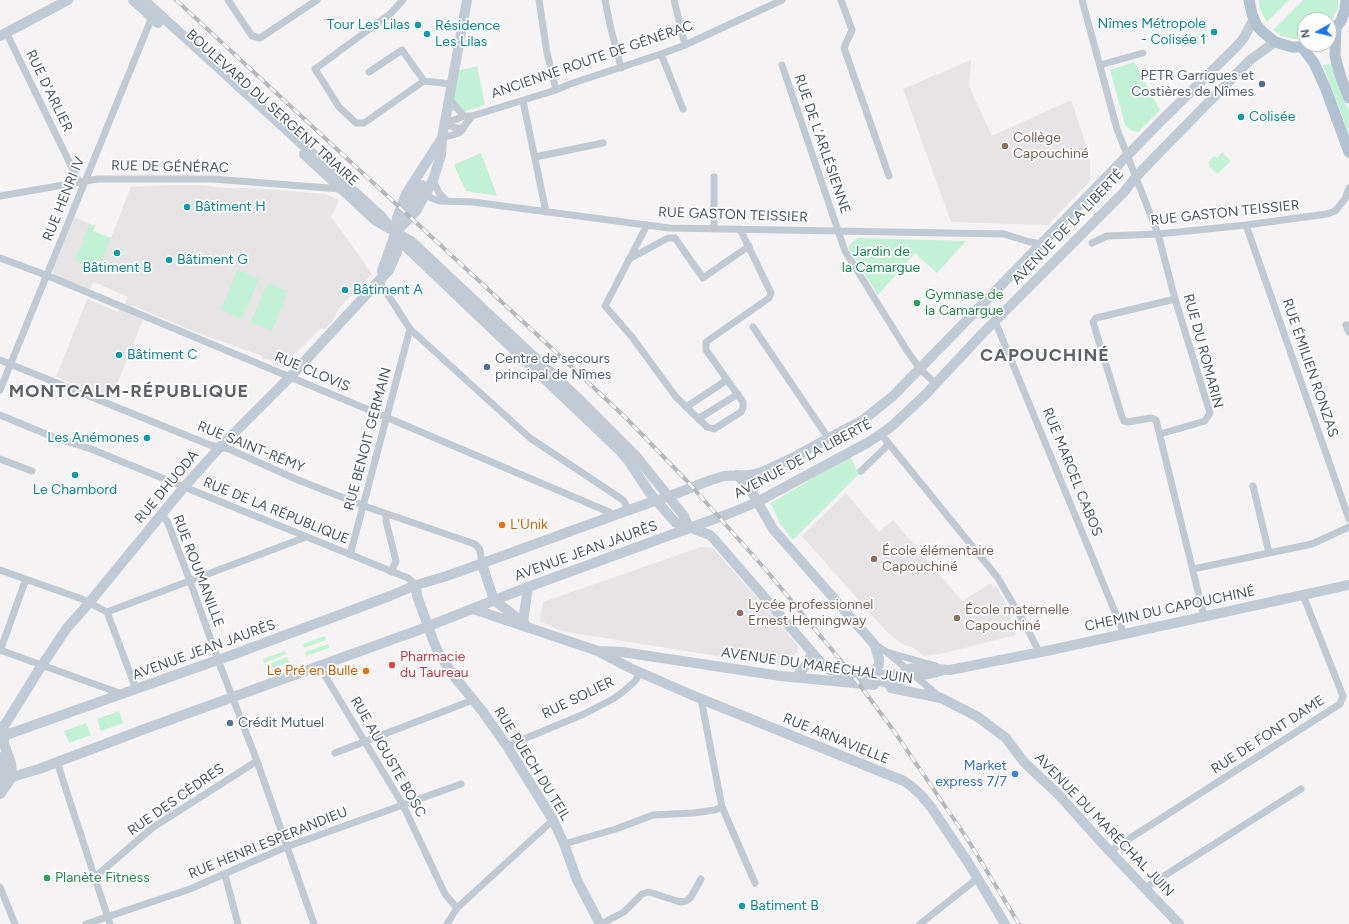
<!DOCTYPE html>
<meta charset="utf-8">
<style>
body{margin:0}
#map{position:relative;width:1349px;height:924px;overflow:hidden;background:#f5f3f3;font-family:Figtree,sans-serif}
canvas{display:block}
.north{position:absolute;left:1297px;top:12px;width:40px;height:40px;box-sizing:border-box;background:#fff;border:1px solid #b7bbc0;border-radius:50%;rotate:262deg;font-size:11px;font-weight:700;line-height:16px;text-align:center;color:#4a5661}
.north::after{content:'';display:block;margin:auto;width:14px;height:18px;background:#1a73e8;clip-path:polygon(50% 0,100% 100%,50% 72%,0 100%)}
</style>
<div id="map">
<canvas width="1349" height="924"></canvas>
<div class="north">N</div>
</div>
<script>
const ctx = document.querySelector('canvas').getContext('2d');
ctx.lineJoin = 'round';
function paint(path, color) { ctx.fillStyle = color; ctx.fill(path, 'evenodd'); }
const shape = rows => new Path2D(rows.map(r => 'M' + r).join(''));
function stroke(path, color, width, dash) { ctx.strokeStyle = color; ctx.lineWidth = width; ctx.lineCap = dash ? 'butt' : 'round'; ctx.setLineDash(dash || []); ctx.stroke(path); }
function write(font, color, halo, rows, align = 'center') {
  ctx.font = font + ' Figtree,sans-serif'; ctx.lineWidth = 3.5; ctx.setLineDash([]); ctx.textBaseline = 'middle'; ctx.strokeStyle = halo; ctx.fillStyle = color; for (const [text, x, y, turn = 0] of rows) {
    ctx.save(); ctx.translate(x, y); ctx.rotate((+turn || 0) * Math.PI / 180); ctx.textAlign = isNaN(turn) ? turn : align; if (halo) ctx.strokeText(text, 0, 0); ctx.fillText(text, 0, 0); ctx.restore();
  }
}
const education = shape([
 [971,60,969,86,992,136,1071,100,1090,156,1090,181,1048,225,951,222,903,89],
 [166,185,199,185,226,188,252,188,325,194,339,200,331,217,343,233,372,274,340,307,336,313,335,318,325,329,320,329,285,364,284,367,282,368,268,359,267,360,262,358,262,356,193,331,134,306,133,307,125,304,128,297,94,282,89,290,54,276,53,270,74,217,95,226,93,231,111,238,131,187],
 [87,299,118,312,119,309,143,320,111,399,56,377],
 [846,493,879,532,893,520,962,601,991,583,993,587,996,586,1006,604,1016,635,941,654,924,656,912,647,902,644,887,632,802,536],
 [701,547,713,548,795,642,798,646,797,653,795,653,792,668,561,631,540,621,543,602]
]);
const green = shape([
 [1259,0,1289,0,1267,22,1260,9],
 [1303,0,1338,0,1338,8,1334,16,1329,24,1329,20,1305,20,1305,35,1301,36,1302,39,1294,39,1282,36,1273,30],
 [1134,62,1160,110,1138,132,1132,131,1125,125,1110,70],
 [1332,64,1333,70,1349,111,1349,134,1323,65],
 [477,66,485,105,466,111,451,111,457,71],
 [1222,152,1231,161,1217,174,1209,166,1210,164,1208,163,1214,156,1217,158],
 [481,153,497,196,466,191,454,165],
 [90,224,95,226,93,231,111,238,98,269,75,260],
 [858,238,966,241,937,273,915,253,878,295,848,247,853,241],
 [237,270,259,279,242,319,221,310],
 [267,283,288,291,272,331,251,322],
 [850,456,859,474,793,540,779,522,771,503],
 [325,636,326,640,304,648,303,644],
 [328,644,329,648,306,656,305,652],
 [285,651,286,654,264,663,263,659],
 [287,657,289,662,266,670,265,666],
 [119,711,123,723,101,731,97,719],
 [86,723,91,735,69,743,64,731]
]);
const street = shape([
 [228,0,252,36,260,38,317,0],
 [403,0,390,14,315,69,339,107,356,123,364,123,424,81,451,84],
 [539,0,547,53,556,90],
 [605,0,610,25,621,68],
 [674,0,685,45],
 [841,0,852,30,844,48,889,176],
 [1082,0,1117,129,1158,234,1175,299,1210,413,1205,421,1160,434],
 [6,32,79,182],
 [661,54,683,109],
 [782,65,845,251,906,349,920,369,935,383],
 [1100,65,1143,53],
 [369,72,402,50,424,81],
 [449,99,464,116],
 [523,101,546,212],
 [444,124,464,116,472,116,556,90,570,84,661,54,685,45,782,0],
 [444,124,453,127,463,129],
 [442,138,459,133,472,116],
 [535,157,603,143],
 [433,180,439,193,447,201],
 [426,192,431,198,439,201,473,202,669,228,1004,234,1030,242,1042,244],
 [0,196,98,179,213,179,341,189],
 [647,225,605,306,632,337,676,397,707,427,714,429,741,412,743,408,743,402,706,350,706,342,769,298,771,293,740,229],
 [1246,225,1349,519],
 [714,228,714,177],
 [1092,243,1107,236,1158,234,1198,230,1246,225,1327,214,1335,211,1345,199,1349,188],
 [0,258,46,275,381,415,609,512,611,517],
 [629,259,668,238,675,238,703,278,749,246],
 [379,281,410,329,530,438,623,500,629,510],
 [1175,299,1096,318,1093,322,1122,417,1124,421,1128,422,1151,418,1156,420,1204,616],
 [995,321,1124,634],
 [1349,325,1346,325,1349,332],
 [753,327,829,439],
 [0,360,210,445,229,449,298,480,367,507,472,543,476,545,480,550,482,564],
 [0,390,152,17],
 [686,407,727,380],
 [0,415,53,437,91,449,113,458,408,578,416,585],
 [698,419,738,394],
 [881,434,998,578,1026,626,1039,652],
 [0,459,32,471],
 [861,471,889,444],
 [1253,486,1269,553],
 [162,514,168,523,190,581,218,660,257,761,314,924],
 [386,514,386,521,396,561,391,572],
 [350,555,410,329],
 [1193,569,1312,544,1349,527],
 [0,570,82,599,107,612,136,689],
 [107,612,306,537],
 [874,644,888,653,941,698],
 [0,650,122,694],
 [0,651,26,579],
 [890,653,936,666],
 [320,666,327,679,403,805,445,894,457,908],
 [871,674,897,673,926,676,942,672],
 [701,699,722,807,755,883],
 [507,746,584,714,613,699,624,691,635,681,640,673],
 [335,753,473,700],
 [57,762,110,924],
 [564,844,616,829,653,815,693,813,715,810,722,807],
 [1110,851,1340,704,1343,696,1303,595],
 [225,875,238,924],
 [94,878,152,828,257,761],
 [0,887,15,924],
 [1145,888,1301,789],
 [86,924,190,889,286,847,461,784],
 [447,924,457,908,553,820],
 [601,924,624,912,642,894,649,892,677,901,681,902,686,901,691,897,701,879],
 [920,924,978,878]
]);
const secondary = shape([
 [133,0,158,23],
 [144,0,381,216,407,248,620,451,628,460,649,492,675,522,710,535,714,539,823,665,830,670,885,682,897,689],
 [0,36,68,0],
 [304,154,376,221,411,241,582,402,636,456,684,516,689,528],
 [402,219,422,185],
 [395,233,416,211,433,180,441,155,442,138,467,0],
 [382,271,394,237],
 [737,475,749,487,773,529,874,644,879,659,879,664,875,674],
 [482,564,494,600],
 [416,585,417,596,433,640,438,652,453,675,483,712,507,746,553,820,564,844,577,880,600,924],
 [494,600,525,624],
 [473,609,598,651,622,652,781,676,874,685],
 [523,622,528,587],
 [598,651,630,668,701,699,904,781,911,786,921,795,931,807,969,864,1005,924],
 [796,677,807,664,812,653],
 [891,688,941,698,978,717,1006,738,1024,762,1059,795,1101,842,1179,924],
 [897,689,907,669,918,668,950,670,1051,650,1349,585],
 [0,729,6,723,42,665,67,628,89,603,184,487,220,447,290,377,389,270,397,252,395,233,397,218,406,194,442,138],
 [0,737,232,655,390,596,416,585,447,576,629,510,675,494,711,480,724,476,749,475,762,472,794,457,863,420,893,396,1158,124,1235,48,1243,39,1254,19],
 [0,757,4,773,2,790],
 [12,777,39,769,150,727,416,631,528,587,728,514,757,502,867,443,881,434,893,425,925,395,983,333,1124,192,1136,177,1154,158,1250,60,1275,42],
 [0,794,12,777,11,763,4,744,5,731]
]);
const primary = shape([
 [1249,0,1252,14,1257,26,1264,33,1275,42,1292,47,1302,47,1314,44],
 [1336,28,1335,56,1341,78,1349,98],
 [1332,32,1341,21,1345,10,1346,0],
 [1302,47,1314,63,1325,87,1349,152]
]);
const rail = shape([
 [176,0,559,355,626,418,686,480,766,570,847,668,894,731,968,840,1019,924]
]);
const markers = [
 [418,25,4,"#0f9aa8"],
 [1214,32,4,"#0f9aa8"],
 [427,34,4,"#0f9aa8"],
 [1262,84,4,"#5c6f8a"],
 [1241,117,4,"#0f9aa8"],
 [1005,146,4,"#8d6e63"],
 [187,207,4,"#0f9aa8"],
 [117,253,4,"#0f9aa8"],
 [169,260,4,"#0f9aa8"],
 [345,290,4,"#0f9aa8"],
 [917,303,4,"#2e9e5b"],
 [119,355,4,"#0f9aa8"],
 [487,367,4,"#5c6f8a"],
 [147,438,4,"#0f9aa8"],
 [75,475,4,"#0f9aa8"],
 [502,525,4,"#e8710a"],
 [874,559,4,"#8d6e63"],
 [740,613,4,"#8d6e63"],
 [957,618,4,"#8d6e63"],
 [392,665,4,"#e0444e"],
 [366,671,4,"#e8710a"],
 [230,723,4,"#5c6f8a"],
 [1015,774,4,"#3f7fe0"],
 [47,878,4,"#2e9e5b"],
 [742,906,4,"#0f9aa8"]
];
const cultureNames = [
 ["Nîmes Métropole",1206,24,"right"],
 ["- Colisée 1",1206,40,"right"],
 ["Tour Les Lilas",410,25,"right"],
 ["Résidence",435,26],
 ["Les Lilas",435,42],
 ["Colisée",1249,117],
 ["Bâtiment H",195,207],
 ["Bâtiment G",177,260],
 ["Bâtiment B",117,268,"center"],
 ["Bâtiment A",353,290],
 ["Bâtiment C",127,355],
 ["Les Anémones",139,438,"right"],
 ["Le Chambord",75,490,"center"],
 ["Batiment B",750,906]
];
const streetNames = [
 ["ANCIENNE ROUTE DE GÉNÉRAC",592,60,-19],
 ["RUE D'ARLIER",49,91,64],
 ["BOULEVARD DU SERGENT TRIAIRE",272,108,42],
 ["RUE DE L'ARLÉSIENNE",822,144,71],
 ["RUE DE GÉNÉRAC",170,167,1],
 ["RUE HENRI IV",64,199,-68],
 ["RUE GASTON TEISSIER",1225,213,-6],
 ["RUE GASTON TEISSIER",733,215,2],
 ["AVENUE DE LA LIBERTÉ",1068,227,-46],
 ["RUE DU ROMARIN",1203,351,75],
 ["RUE ÉMILIEN RONZAS",1310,368,71],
 ["RUE CLOVIS",312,372,23],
 ["RUE BENOIT GERMAIN",368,439,-75],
 ["RUE SAINT-RÉMY",251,447,22],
 ["AVENUE DE LA LIBERTÉ",803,459,-28],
 ["RUE MARCEL CABOS",1072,472,68],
 ["RUE DHUODA",167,487,-50],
 ["RUE DE LA RÉPUBLIQUE",276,511,22],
 ["AVENUE JEAN JAURÈS",586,551,-20],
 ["RUE ROUMANILLE",198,571,69],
 ["CHEMIN DU CAPOUCHINÉ",1170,609,-12],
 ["AVENUE JEAN JAURÈS",204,650,-20],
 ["AVENUE DU MARÉCHAL JUIN",817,666,8],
 ["RUE SOLIER",578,698,-26],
 ["RUE DE FONT DAME",1268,735,-33],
 ["RUE ARNAVIELLE",836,739,22],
 ["RUE AUGUSTE BOSC",388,757,60],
 ["RUE PUECH DU TEIL",532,764,58],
 ["RUE DES CÈDRES",176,800,-35],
 ["AVENUE DU MARÉCHAL JUIN",1104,825,46],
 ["RUE HENRI ESPERANDIEU",268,843,-22]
];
const serviceNames = [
 ["PETR Garrigues et",1254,76,"right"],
 ["Costières de Nîmes",1254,92,"right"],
 ["Centre de secours",495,359],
 ["principal de Nîmes",495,375],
 ["Crédit Mutuel",238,723]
];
const educationNames = [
 ["Collège",1013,138],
 ["Capouchiné",1013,154],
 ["École élémentaire",882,551],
 ["Capouchiné",882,567],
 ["Lycée professionnel",748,605],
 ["Ernest Hemingway",748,621],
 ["École maternelle",965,610],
 ["Capouchiné",965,626]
];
const parkNames = [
 ["Jardin de",881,252],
 ["la Camargue",881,268]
];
const leisureNames = [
 ["Gymnase de",925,295],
 ["la Camargue",925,311],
 ["Planète Fitness",55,878]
];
const foodNames = [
 ["L'Unik",510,525],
 ["Le Pré en Bulle",358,671,"right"]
];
const healthNames = [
 ["Pharmacie",400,657],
 ["du Taureau",400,673]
];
const shopNames = [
 ["Market",1007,766],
 ["express 7/7",1007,782]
];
const districtNames = [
 ["CAPOUCHINÉ",1045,356],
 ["MONTCALM-RÉPUBLIQUE",129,392]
];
paint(education, '#e6e4e5');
paint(green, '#c3f1d5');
stroke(street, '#c1cad2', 7);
stroke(secondary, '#c1cbd6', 10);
stroke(primary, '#b3c2d1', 11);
stroke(rail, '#b5b8bd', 4);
stroke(rail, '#fff', 2.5, [8]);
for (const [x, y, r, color] of markers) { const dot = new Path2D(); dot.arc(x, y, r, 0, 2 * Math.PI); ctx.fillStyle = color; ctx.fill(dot); stroke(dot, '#fff', 1.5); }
write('14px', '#0d838f', '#fff', cultureNames, 'left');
write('14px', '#4a5661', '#fff', streetNames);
write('14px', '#4e5e75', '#fff', serviceNames, 'left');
write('14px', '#785e54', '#fff', educationNames, 'left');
write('14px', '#17864f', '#fff', parkNames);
write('14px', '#27864d', '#fff', leisureNames, 'left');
write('14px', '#c56008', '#fff', foodNames, 'left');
write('14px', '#be3a42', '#fff', healthNames, 'left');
write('14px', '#366cbe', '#fff', shopNames, 'right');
ctx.letterSpacing = '1px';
write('bold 18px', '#5f6368', '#fff', districtNames);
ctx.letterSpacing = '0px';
</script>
